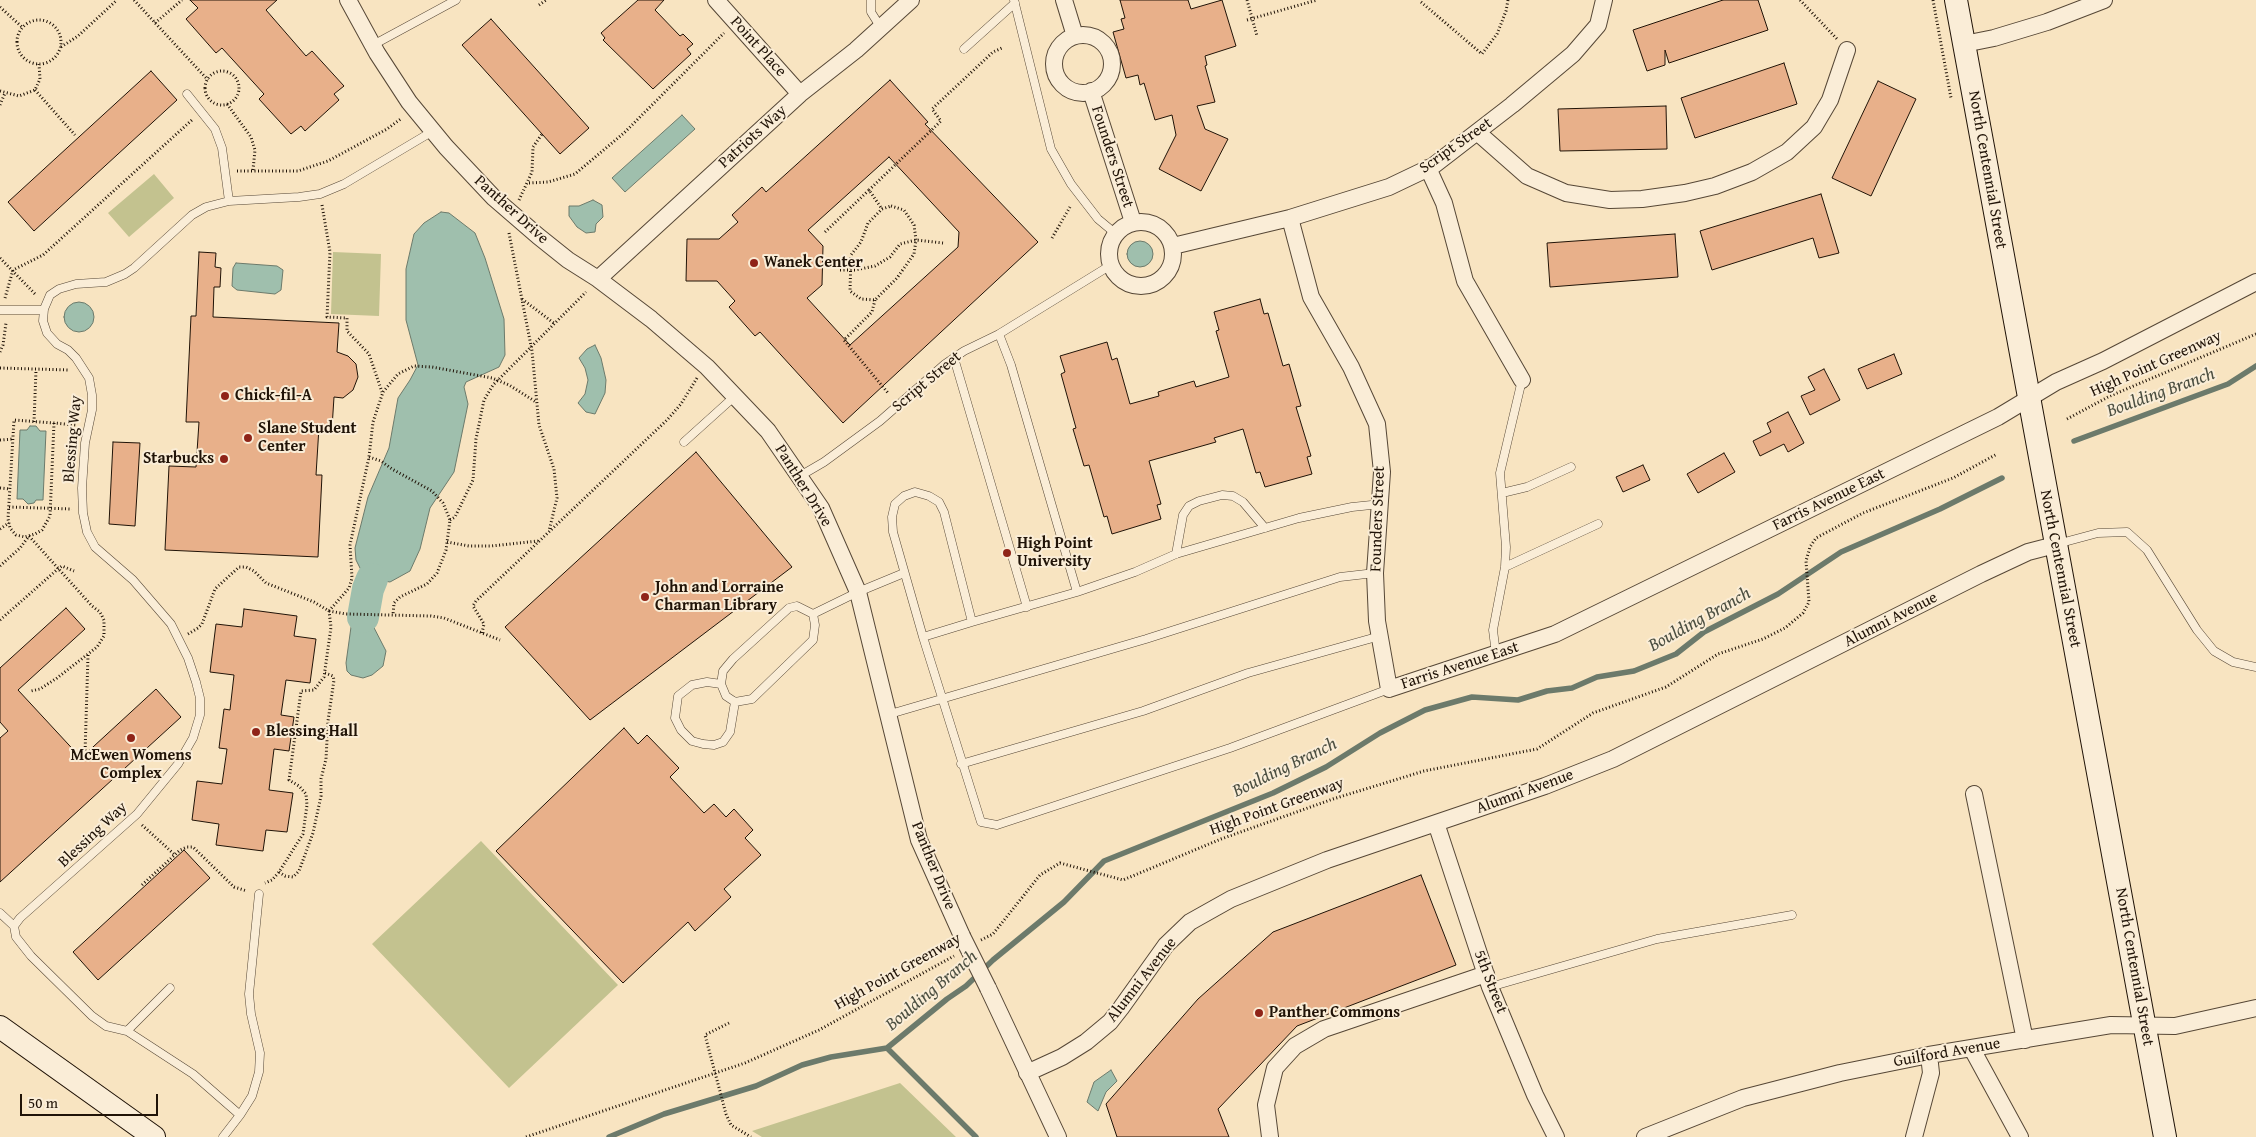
<!DOCTYPE html>
<style>
body{margin:0}
#map{position:relative;width:2256px;height:1137px;overflow:hidden;background:#f8e4c1;font-family:"Gentium Book Plus",serif}
canvas{display:block}
.scale{position:absolute;left:20px;top:1094px;width:138px;height:22px;box-sizing:border-box;border:2px solid #201307;border-top:0;padding-left:6px;font-size:15px;line-height:18px;white-space:nowrap;color:#201307;-webkit-text-stroke:4px #faedd7;paint-order:stroke}
</style>
<div id="map">
<canvas width="2256" height="1137"></canvas>
<div class="scale">50 m</div>
</div>
<script>
const ctx = document.querySelector('canvas').getContext('2d');
ctx.lineJoin = 'round';
function paint(path, color) { ctx.fillStyle = color; ctx.fill(path, 'evenodd'); }
const shape = rows => new Path2D(rows.map(r => 'M' + r).join(''));
function stroke(path, color, width, dash) { ctx.strokeStyle = color; ctx.lineWidth = width; ctx.lineCap = dash ? 'butt' : 'round'; ctx.setLineDash(dash || []); ctx.stroke(path); }
function write(font, color, halo, rows, align = 'center') {
  ctx.font = font + ' "Gentium Book Plus",serif'; ctx.lineWidth = 4; ctx.setLineDash([]); ctx.textBaseline = 'middle'; ctx.strokeStyle = halo; ctx.fillStyle = color; for (const [text, x, y, turn = 0] of rows) {
    ctx.save(); ctx.translate(x, y); ctx.rotate((+turn || 0) * Math.PI / 180); ctx.textAlign = isNaN(turn) ? turn : align; if (halo) ctx.strokeText(text, 0, 0); ctx.fillText(text, 0, 0); ctx.restore();
  }
}
const green = shape([
 [154,174,174,198,129,237,108,213],
 [333,252,381,254,379,316,331,314],
 [481,841,618,985,509,1088,372,944],
 [900,1083,956,1137,762,1137,752,1131]
]);
const water = shape([
 [682,115,695,129,625,192,612,178,682,115],
 [593,200,602,205,603,217,596,224,595,232,586,233,577,227,569,216,569,206,579,206,593,200],
 [441,212,449,213,475,233,485,258,504,319,505,355,499,367,466,382,464,387,468,404,454,472,430,508,420,549,410,571,390,582,372,579,363,574,356,560,355,548,368,497,389,448,398,398,410,380,418,365,406,320,406,269,414,234,424,223,441,212],
 '1127 254a13 13 0 1 1 26 0a13 13 0 1 1-26 0Z',
 [236,263,277,266,283,270,281,290,275,294,237,290,232,286,233,268,236,263],
 '64 317a15 15 0 1 1 30 0a15 15 0 1 1-30 0Z',
 [595,345,601,358,606,380,605,393,595,414,586,412,578,403,585,394,588,380,585,368,579,358,587,349,595,345],
 [30,426,36,426,40,431,46,431,43,500,36,500,34,503,28,504,23,499,17,499,20,430,27,430,30,426],
 [359,617,369,618,386,651,383,666,372,675,363,678,351,675,347,671,346,663,351,627,356,618,359,617],
 [1111,1070,1117,1081,1106,1092,1098,1111,1087,1102,1094,1082,1111,1070]
]);
const stream = shape([
 [2074,441,2228,384,2256,366],
 [887,1048,976,1137],
 [609,1137,664,1114,756,1086,802,1065,831,1057,887,1048,947,999,966,986,993,960,1064,902,1104,861,1273,793,1326,767,1380,733,1425,710,1472,697,1518,700,1547,691,1572,688,1597,677,1634,671,1676,654,1704,632,1778,594,1841,552,1940,509,2002,478]
]);
const river = shape([
 [363,617,368,589,372,579]
]);
const building = shape([
 [190,0,277,0,266,10,306,56,312,51,344,86,334,94,339,100,305,131,301,126,291,134,259,99,264,94,222,48,216,53,186,19,198,8,190,0],
 [638,0,664,0,655,10,680,36,683,34,693,44,687,49,691,54,653,89,603,40,605,38,601,33,638,0],
 [1120,0,1188,0,1191,9,1222,0,1236,46,1205,56,1207,65,1205,66,1215,102,1197,106,1205,129,1228,139,1201,191,1159,169,1176,135,1172,115,1155,120,1144,83,1140,85,1138,75,1126,78,1113,32,1124,29,1121,19,1125,18,1120,0],
 [1723,0,1758,0,1768,30,1669,63,1665,50,1665,65,1647,71,1633,30,1723,0],
 [491,19,589,128,560,154,462,45,491,19],
 [1784,63,1797,104,1695,138,1681,98,1784,63],
 [151,71,177,100,34,231,8,202,151,71],
 [890,80,928,122,925,124,1038,242,843,423,760,332,755,336,729,307,735,301,717,281,686,281,687,239,719,239,738,222,732,215,762,187,766,192,890,80],
 [889,157,959,232,958,247,850,345,807,298,822,285,823,246,808,230,889,157],
 [1878,81,1916,99,1871,196,1832,178,1878,81],
 [1666,106,1667,149,1560,151,1558,109,1666,106],
 [1821,194,1839,253,1819,258,1813,238,1712,270,1700,231,1821,194],
 [1675,234,1678,277,1550,287,1547,243,1675,234],
 [199,252,216,253,215,267,221,268,220,287,214,287,213,317,339,323,337,352,348,356,356,364,358,377,353,390,343,398,334,397,332,428,319,427,316,475,322,475,318,557,165,550,169,466,196,467,199,422,186,422,191,316,196,316,199,252],
 [1260,299,1264,314,1268,313,1283,366,1289,364,1301,406,1296,407,1311,456,1307,457,1312,474,1265,487,1260,472,1256,473,1243,429,1214,438,1216,442,1149,461,1161,504,1157,505,1161,519,1112,534,1107,516,1104,517,1089,465,1084,466,1073,429,1076,428,1061,374,1065,372,1060,356,1107,342,1112,360,1117,358,1130,404,1159,396,1158,392,1194,381,1196,387,1229,377,1216,331,1219,330,1214,312,1260,299],
 [1894,354,1902,374,1867,389,1858,369,1894,354],
 [1824,369,1840,400,1810,415,1801,396,1815,390,1808,377,1824,369],
 [1788,412,1804,443,1788,452,1784,444,1760,456,1753,441,1771,432,1767,423,1788,412],
 [113,442,140,443,135,526,109,524,113,442],
 [696,452,792,567,590,720,505,627,696,452],
 [1724,453,1735,472,1698,493,1687,474,1724,453],
 [1643,465,1650,480,1623,492,1616,477,1643,465],
 [66,608,85,629,18,690,81,758,156,689,181,717,0,882,0,738,8,731,0,722,0,668,66,608],
 [244,609,297,616,294,636,316,639,310,683,286,680,281,715,294,717,289,751,274,749,269,790,293,793,287,832,266,830,263,851,216,845,219,824,192,820,197,781,222,784,227,749,219,748,224,709,230,710,234,675,210,672,216,624,242,627,244,609],
 [624,728,638,744,647,735,679,768,670,777,704,813,714,804,726,817,734,809,753,830,745,838,761,855,724,889,731,897,695,931,688,922,623,983,496,851,624,728],
 [184,850,210,878,98,980,73,952,184,850],
 [1421,875,1456,965,1297,1026,1218,1109,1229,1137,1117,1137,1106,1104,1198,999,1273,932,1421,875]
]);
const path = shape([
 [134,0,208,80],
 [1247,0,1257,36],
 [1800,0,1837,39],
 [1933,0,1951,98],
 [1421,2,1482,54,1497,34,1506,11,1508,0],
 [539,5,546,0],
 [0,7,22,27],
 [1247,20,1317,0],
 '17 42a22 22 0 1 1 44 0a22 22 0 1 1-44 0Z',
 [155,23,182,0],
 [61,47,78,36,117,0],
 '205 88a17 17 0 1 1 34 0a17 17 0 1 1-34 0Z',
 [35,90,75,135],
 [0,91,19,96,35,90,40,79,39,64],
 [227,104,251,137,255,150,253,170],
 [0,105,5,93],
 [237,171,298,171,328,161,387,129,402,118],
 [529,183,548,182,575,174,624,133,724,33],
 [869,190,941,121,932,109,993,52,1002,48],
 [519,200,532,172,533,147,542,134],
 [322,205,330,252,327,317,347,318,347,331,369,354,382,392],
 [891,206,904,210,914,225,916,240,914,254,897,278,875,300,861,299,850,291,851,255,861,242,868,223,882,209,891,206],
 [825,232,869,190,882,209],
 [509,233,532,351,539,425,554,469,557,498,549,531],
 [1052,238,1070,207],
 [0,258,36,295],
 [840,270,855,270,875,266,890,257,900,244,916,240,943,243],
 [5,298,13,270,43,255,193,119],
 [522,299,555,324],
 [875,300,872,312,844,340,888,393],
 [0,352,3,345,6,323],
 [0,368,69,370],
 [2067,419,2110,396,2256,334],
 [34,422,36,370],
 [54,423,50,516,42,530,35,534,25,537,16,535,10,528,8,519,14,420,54,423,76,425],
 [0,440,13,439],
 [369,457,381,461,392,469,432,491,443,503,450,520,446,550,437,573,427,584,400,597,394,603,393,615],
 [0,488,10,489],
 [9,507,72,509],
 [450,520,455,517,473,480,476,439,484,400,493,385,586,292],
 [0,529,9,523],
 [447,542,469,546,491,546,538,541],
 [0,566,20,548,29,536,92,606,100,612,104,620,104,636,97,647,57,678,40,689,31,691],
 [329,611,349,588,352,578,350,545,369,457,373,422,383,392,398,374,414,366,432,367,492,378,509,385,536,402],
 [329,611,346,614,431,616,444,618,500,640],
 [0,620,59,568,62,566,74,571],
 [482,633,484,624,473,606,476,601,667,420,681,404,697,378],
 [188,634,198,628,202,624,215,589,239,567,246,567,254,571,266,583,314,602,329,611,331,627,324,677,314,690,301,691,289,780,299,786,306,794,307,805,303,834,279,872,272,880,265,883],
 [85,754,88,655],
 [142,825,175,855],
 [279,872,285,876,293,877,299,871,313,833,321,796,321,779,326,759,328,721,334,680,333,676,325,673],
 [142,885,180,850,187,847,193,847,234,887,247,891],
 [981,940,993,934,1040,875,1060,863,1123,880,1221,839,1333,799,1424,771,1537,749,1593,713,1666,687,1718,654,1763,639,1785,628,1803,613,1809,602,1806,561,1810,547,1816,538,1863,513,1953,478,1997,454],
 [729,1023,705,1035,726,1114,731,1125,751,1137],
 [526,1137,745,1063,819,1030,954,956]
]);
const lane = shape([
 [871,0,871,12,881,28],
 [1014,0,1051,149,1071,184,1098,219,1116,234],
 [373,45,456,0],
 [964,49,1015,3],
 [187,94,215,129,222,148,229,201],
 [0,310,44,310],
 [999,334,1011,365,1077,592],
 [954,358,1027,607],
 [684,442,735,396],
 [800,476,824,462,880,421,945,364,964,351,999,334,1111,265],
 [1502,493,1527,487,1571,467],
 [2057,544,2098,533,2127,532,2147,550,2197,630,2214,651,2233,662,2256,667],
 [1176,554,1183,515,1189,506,1199,501,1222,495,1233,496,1243,502,1265,528],
 [1505,567,1598,524],
 [813,614,797,606,789,608,733,659,723,671,721,684,726,696,735,702,752,699,813,640,815,625,813,614,858,592,904,573],
 [972,622,1077,592,1135,572,1176,554,1299,518,1352,507,1381,504],
 [923,637,972,622,944,512,939,502,929,496,915,492,904,496,895,504,892,517,893,532,923,637,981,822,997,825,1230,748,1389,689],
 [1496,654,1493,630,1505,567,1506,547,1500,473,1522,380],
 [721,684,707,682,692,685,678,696,675,718,681,730,692,741,703,744,714,745,723,742,730,732,735,702],
 [890,714,1146,639,1340,577,1375,573],
 [961,764,1143,711,1248,673,1380,636],
 [0,913,14,926],
 [1490,987,1657,939,1792,915],
 [127,1031,170,988],
 [240,1115,252,1096,259,1072,260,1053,251,1014,249,994,259,894],
 [223,1137,240,1115,193,1074,127,1031,106,1026,92,1016,31,956,16,937,14,926,20,918,137,814,178,764,193,738,200,715,200,698,196,682,188,658,171,624,133,580,95,547,87,532,83,513,82,488,85,443,92,410,92,395,89,378,76,358,68,350,57,344,47,333,43,321,44,309,50,295,59,289,76,284,106,282,125,274,134,268,192,215,206,207,229,201,299,197,320,194,344,184,433,131]
]);
const street = shape([
 [348,0,377,53,409,102,446,147,494,198,538,236,568,260,598,279,651,319,707,367,768,431,821,508,858,592,919,840,962,936],
 [716,0,800,94],
 [1064,0,1075,36],
 '1054 64a29 29 0 1 1 58 0a29 29 0 1 1-58 0Z',
 [1964,44,1994,38,2047,22,2104,0],
 [1091,91,1133,222],
 [1477,132,1527,176,1566,193,1610,200,1642,199,1685,193,1715,186,1752,172,1787,152,1814,127,1830,100,1847,50],
 [1428,168,1444,203,1465,281,1522,380],
 [1290,218,1311,297,1351,367,1377,424,1382,472,1375,573,1377,621,1389,689,1555,634,1998,417,2056,382,2103,361,2256,282],
 '1109 254a32 32 0 1 1 64 0a32 32 0 1 1-64 0Z',
 [1173,246,1290,218,1389,187,1433,166,1512,105,1573,54,1598,25,1604,0],
 [598,279,800,94,856,50,911,0],
 [1974,794,2025,1040],
 [1436,823,1490,987,1535,1095,1556,1137],
 [988,988,1058,1137],
 [1972,1049,2020,1137],
 [1027,1073,1062,1057,1086,1042,1110,1022,1121,1008,1166,945,1190,922,1231,899,1327,860,1545,786,1613,759,1981,574,2028,552,2055,545],
 [1270,1137,1266,1105,1275,1068,1295,1046,1324,1029,1486,974],
 [1645,1137,1743,1098,1840,1073,1929,1055,2111,1025,2175,1026,2256,1008],
 [1914,1137,1931,1073,1929,1055]
]);
const secondary = shape([
 [1956,0,2165,1137],
 [0,1027,154,1137]
]);
const streetBridge = shape([
 [962,936,988,988]
]);
const markers = [
 [754,263,5,"#8f2418"],
 [225,396,5,"#8f2418"],
 [248,438,5,"#8f2418"],
 [224,459,5,"#8f2418"],
 [1007,553,5,"#8f2418"],
 [645,597,5,"#8f2418"],
 [256,732,5,"#8f2418"],
 [131,738,5,"#8f2418"],
 [1259,1013,5,"#8f2418"]
];
const streetNames = [
 ["Point Place",758,47,48],
 ["Patriots Way",753,137,-42],
 ["Script Street",1456,146,-35],
 ["Founders Street",1112,157,72],
 ["North Centennial Street",1987,170,80],
 ["Panther Drive",511,210,42],
 ["High Point Greenway",2156,364,-24],
 ["Script Street",927,382,-40],
 ["Blessing Way",73,439,-85],
 ["Panther Drive",803,486,58],
 ["Farris Avenue East",1829,500,-26],
 ["Founders Street",1378,519,-88],
 ["North Centennial Street",2060,569,79],
 ["Alumni Avenue",1891,620,-27],
 ["Farris Avenue East",1460,666,-18],
 ["Alumni Avenue",1525,792,-20],
 ["High Point Greenway",1277,807,-20],
 ["Blessing Way",93,835,-43],
 ["Panther Drive",933,866,68],
 ["North Centennial Street",2134,967,80],
 ["High Point Greenway",898,972,-29],
 ["Alumni Avenue",1142,980,-52],
 ["5th Street",1490,982,69],
 ["Guilford Avenue",1947,1053,-10]
];
const poiNames = [
 ["Wanek Center",764,263],
 ["Chick-fil-A",235,396],
 ["Slane Student",258,429],
 ["Center",258,447],
 ["Starbucks",214,459,"right"],
 ["High Point",1017,544],
 ["University",1017,562],
 ["John and Lorraine",655,588],
 ["Charman Library",655,606],
 ["Blessing Hall",266,732],
 ["McEwen Womens",131,756,"center"],
 ["Complex",131,774,"center"],
 ["Panther Commons",1269,1013]
];
const waterNames = [
 ["Boulding Branch",2161,393,-20],
 ["Boulding Branch",1700,620,-29],
 ["Boulding Branch",1285,768,-26],
 ["Boulding Branch",932,991,-40]
];
paint(green, '#c3c28f');
paint(water, '#9fbfad');
stroke(water, '#6c7a6b', 1);
stroke(stream, '#6c7a6b', 5.5);
stroke(river, '#9fbfad', 32);
paint(building, '#e8b08a');
stroke(building, '#201307', 1);
stroke(lane, '#564736', 9);
stroke(street, '#564736', 18);
stroke(secondary, '#201307', 24);
stroke(path, '#201307', 3, [1, 2.5]);
stroke(lane, '#faedd7', 8);
stroke(street, '#faedd7', 16);
stroke(secondary, '#faedd7', 22);
stroke(streetBridge, '#564736', 18, []);
stroke(streetBridge, '#faedd7', 16);
for (const [x, y, r, color] of markers) { const dot = new Path2D(); dot.arc(x, y, r, 0, 2 * Math.PI); ctx.fillStyle = color; ctx.fill(dot); stroke(dot, '#faedd7', 2); }
write('16px', '#201307', '#faedd7', streetNames);
write('bold 16px', '#201307', '#faedd7', poiNames, 'left');
write('italic 18px', '#4c4f41', '#faedd7', waterNames);
</script>
